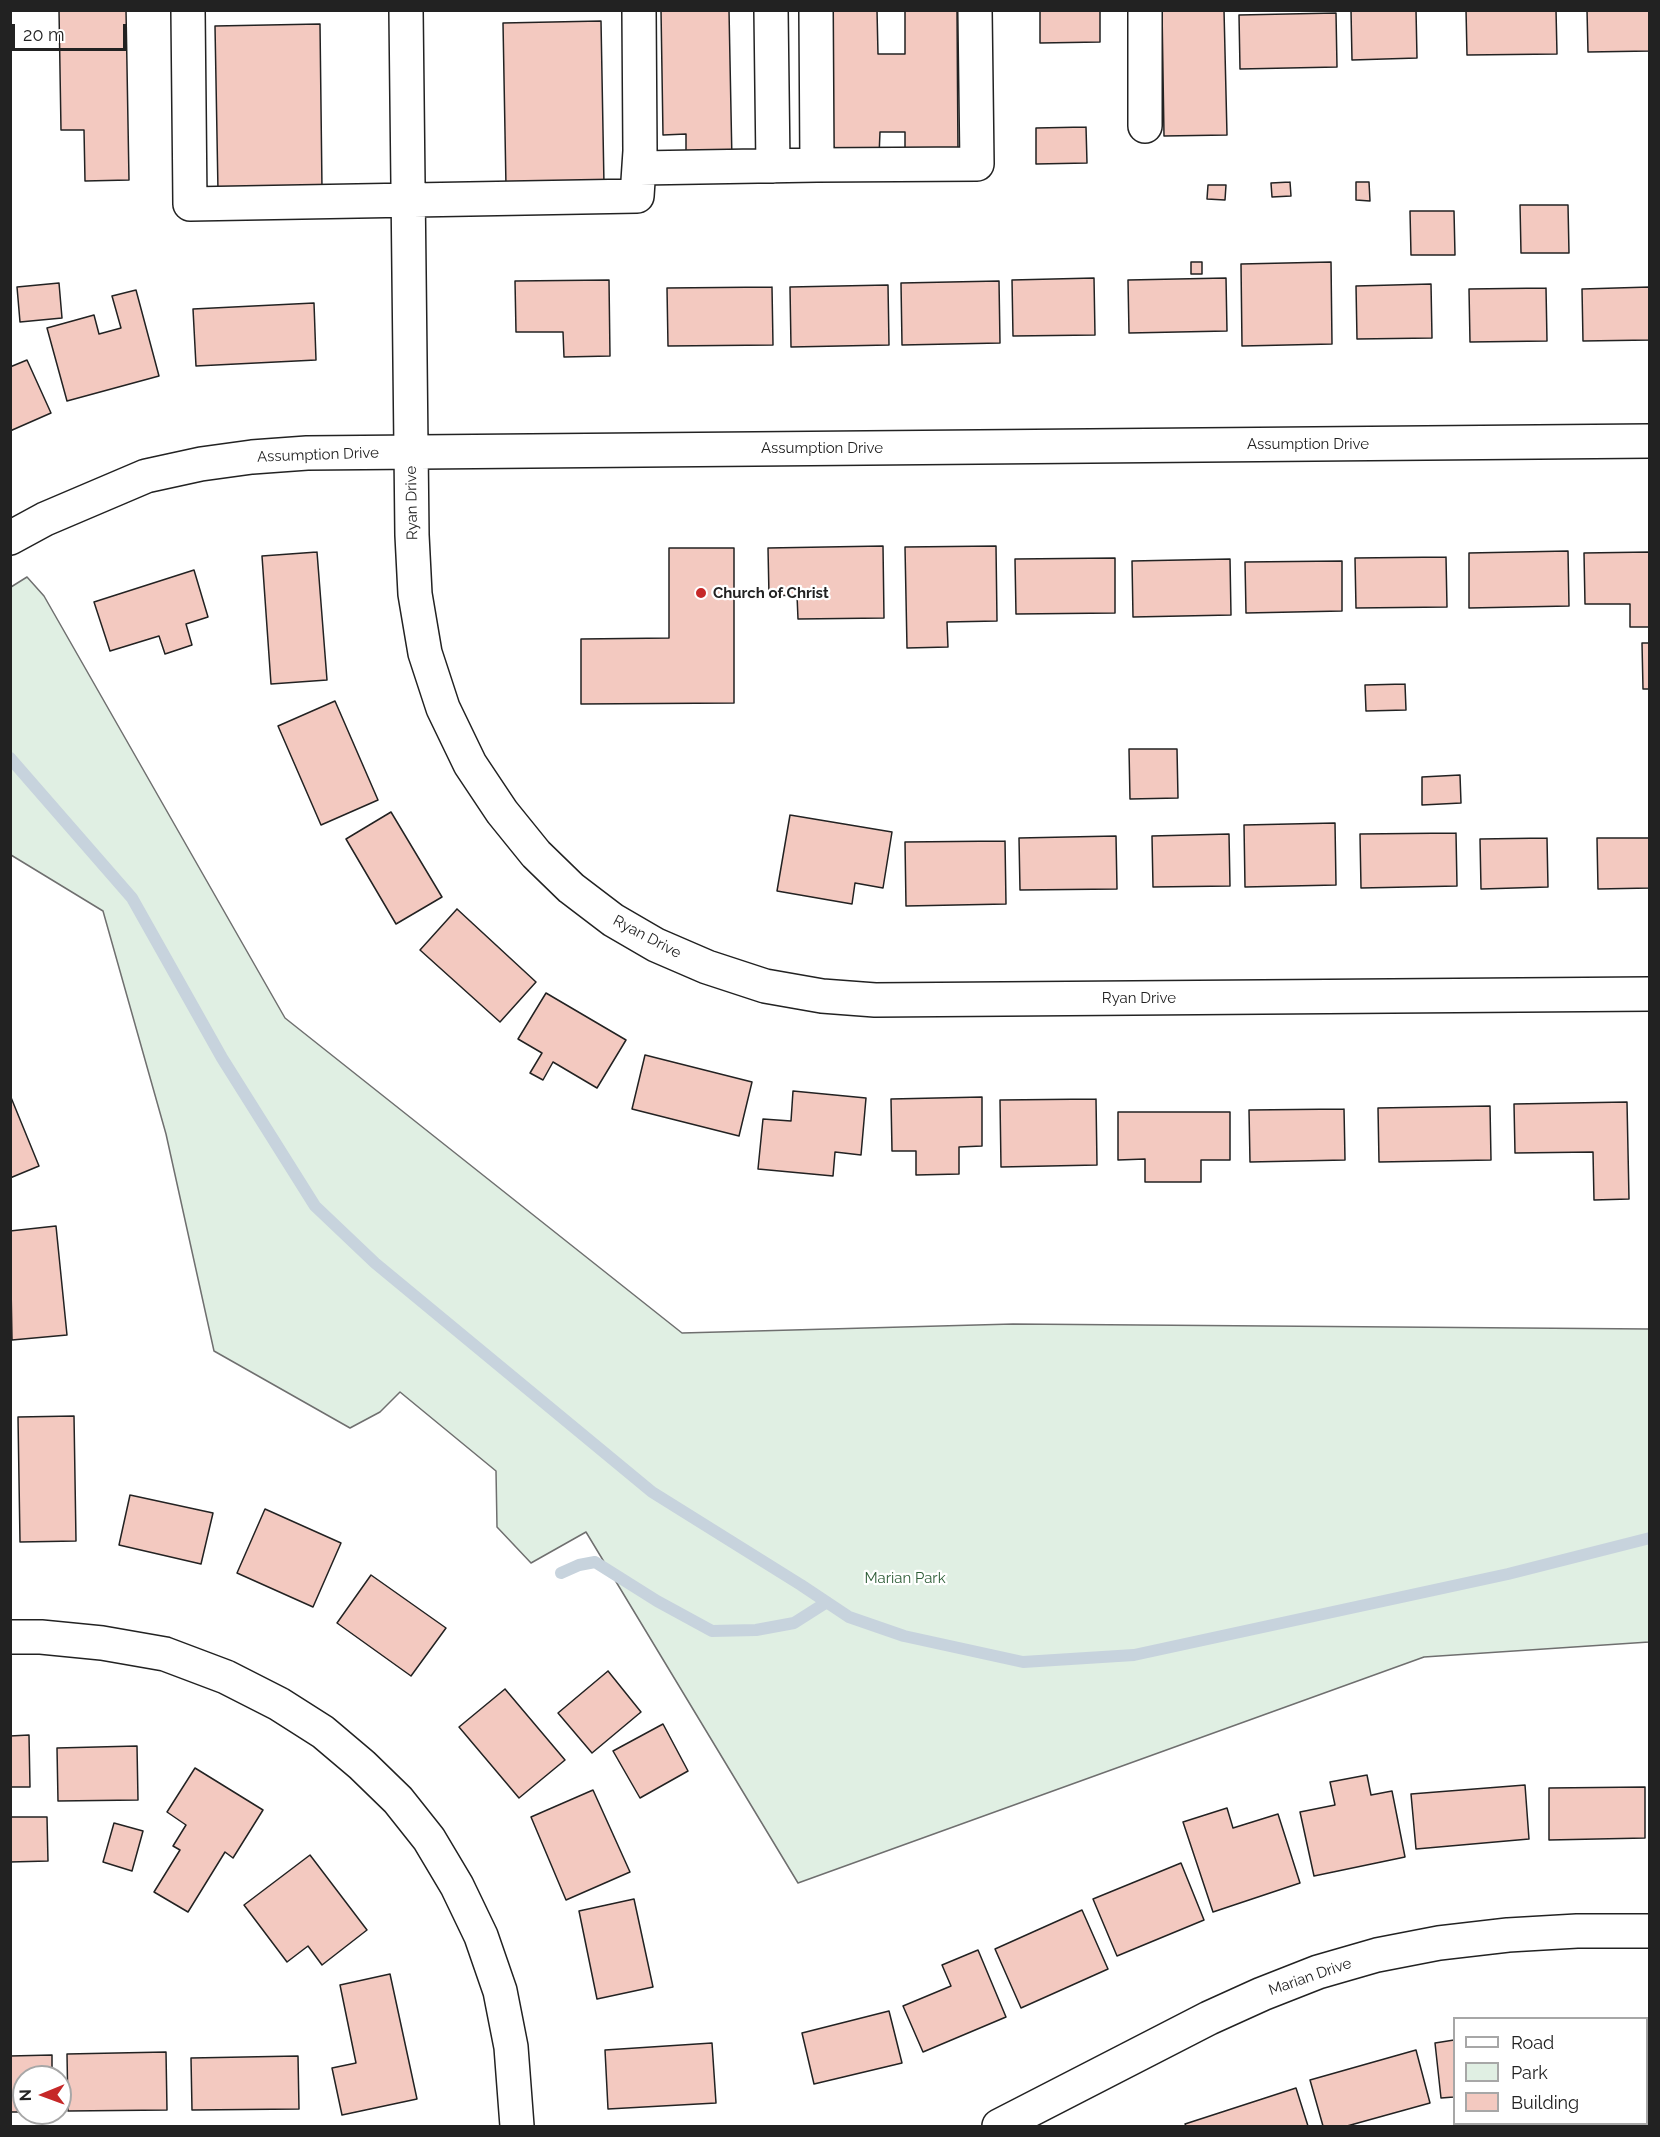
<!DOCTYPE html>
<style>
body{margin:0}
#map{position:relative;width:1660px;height:2137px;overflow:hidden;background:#fff;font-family:Raleway,sans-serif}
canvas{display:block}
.frame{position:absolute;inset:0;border:12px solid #222;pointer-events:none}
.legend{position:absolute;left:1453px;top:2017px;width:195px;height:108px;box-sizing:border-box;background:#fff;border:2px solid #a7a7a7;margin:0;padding:8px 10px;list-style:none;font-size:18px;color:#222}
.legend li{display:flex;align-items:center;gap:12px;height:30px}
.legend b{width:30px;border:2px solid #a7a7a7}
.north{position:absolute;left:12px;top:2065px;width:60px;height:60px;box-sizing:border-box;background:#fff;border:2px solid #a7a7a7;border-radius:50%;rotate:269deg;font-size:16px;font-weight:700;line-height:24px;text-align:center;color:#222}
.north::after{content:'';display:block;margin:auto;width:21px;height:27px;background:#c62828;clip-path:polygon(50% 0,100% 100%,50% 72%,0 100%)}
.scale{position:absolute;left:12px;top:24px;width:114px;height:27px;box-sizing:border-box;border:3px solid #222;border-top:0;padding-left:8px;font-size:18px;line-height:21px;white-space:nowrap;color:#222;-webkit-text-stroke:4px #fff;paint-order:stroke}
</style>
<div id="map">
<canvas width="1660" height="2137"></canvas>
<div class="frame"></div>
<ul class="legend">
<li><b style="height:8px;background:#fff"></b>Road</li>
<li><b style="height:16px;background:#e0efe3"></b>Park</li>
<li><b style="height:16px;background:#f3c9c0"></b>Building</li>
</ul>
<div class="north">N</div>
<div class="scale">20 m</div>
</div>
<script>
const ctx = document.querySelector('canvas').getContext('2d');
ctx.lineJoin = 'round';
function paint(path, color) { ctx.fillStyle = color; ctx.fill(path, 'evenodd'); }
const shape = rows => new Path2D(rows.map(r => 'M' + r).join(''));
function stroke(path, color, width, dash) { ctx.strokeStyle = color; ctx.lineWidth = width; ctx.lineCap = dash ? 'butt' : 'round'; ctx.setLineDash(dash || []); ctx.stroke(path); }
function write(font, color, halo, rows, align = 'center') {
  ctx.font = font + ' Raleway,sans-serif'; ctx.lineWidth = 4.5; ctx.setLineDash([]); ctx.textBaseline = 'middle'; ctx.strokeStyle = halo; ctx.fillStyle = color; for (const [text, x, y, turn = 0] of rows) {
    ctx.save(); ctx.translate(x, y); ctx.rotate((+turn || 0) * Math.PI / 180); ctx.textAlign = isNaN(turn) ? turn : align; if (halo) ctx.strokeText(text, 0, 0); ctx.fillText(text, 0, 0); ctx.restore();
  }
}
const green = shape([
 [27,577,44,596,285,1018,682,1333,1013,1324,1649,1329,1649,1642,1424,1657,798,1883,586,1532,531,1563,497,1527,496,1471,400,1392,380,1412,350,1428,214,1351,166,1134,103,911,11,855,11,587,27,577]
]);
const stream = shape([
 [10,758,132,898,222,1058,315,1206,375,1263,652,1492,801,1585,849,1617,904,1636,1023,1662,1134,1655,1508,1574,1650,1538],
 [561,1573,579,1565,595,1562,657,1601,712,1631,756,1630,794,1623,827,1602]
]);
const building = shape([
 [59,10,126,10,129,180,85,181,84,130,61,130,59,10],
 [661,10,729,10,732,162,686,162,686,134,663,135,661,10],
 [825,10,877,10,878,54,905,54,905,10,957,10,958,156,905,156,905,132,880,132,879,156,826,156,825,10],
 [1040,10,1100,10,1100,42,1040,43,1040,10],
 [1162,10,1224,10,1227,135,1164,136,1162,10],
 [1351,10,1416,10,1417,58,1352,60,1351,10],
 [1466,10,1556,10,1557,54,1467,55,1466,10],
 [1587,10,1650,10,1650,51,1588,52,1587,10],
 [1336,13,1337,67,1240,69,1239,15,1336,13],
 [601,21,604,185,506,187,503,23,601,21],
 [320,24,322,189,218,191,215,26,320,24],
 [1086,127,1087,163,1036,164,1036,128,1086,127],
 [1290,182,1291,196,1272,197,1271,183,1290,182],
 [1356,182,1369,182,1370,201,1356,200,1356,182],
 [1208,185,1226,185,1225,200,1207,199,1208,185],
 [1520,205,1568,205,1569,253,1521,253,1520,205],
 [1410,211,1454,211,1455,255,1411,255,1410,211],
 [1191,262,1202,262,1202,274,1191,274,1191,262],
 [1331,262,1332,344,1242,346,1241,264,1331,262],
 [1094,278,1095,335,1013,336,1012,280,1094,278],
 [1226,278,1227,331,1129,333,1128,280,1226,278],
 [609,280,610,356,564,357,563,332,516,332,515,281,609,280],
 [999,281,1000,343,902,345,901,283,999,281],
 [59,283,62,318,20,322,17,287,59,283],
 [1431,284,1432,338,1357,339,1356,286,1431,284],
 [888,285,889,345,791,347,790,287,888,285],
 [772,287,773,345,668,346,667,288,772,287],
 [1650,287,1650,340,1583,341,1582,289,1650,287],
 [1546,288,1547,341,1470,342,1469,289,1546,288],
 [136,290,159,376,67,401,47,328,94,315,99,334,121,328,112,296,136,290],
 [314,303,316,360,196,366,193,309,314,303],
 [27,360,51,413,10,431,10,367,27,360],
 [883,546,884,618,798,619,797,595,769,596,768,548,883,546],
 [996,546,997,621,947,622,948,647,907,648,905,547,996,546],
 [669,548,734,548,734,703,581,704,581,639,669,638,669,548],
 [1568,551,1569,606,1469,608,1469,553,1568,551],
 [317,552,327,680,271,684,262,556,317,552],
 [1650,552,1650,627,1630,627,1630,604,1585,604,1584,553,1650,552],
 [1446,557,1447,607,1356,608,1355,558,1446,557],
 [1115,558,1115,613,1016,614,1015,559,1115,558],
 [1230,559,1231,615,1133,617,1132,561,1230,559],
 [1342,561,1342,611,1246,613,1245,562,1342,561],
 [194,570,208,617,186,624,192,645,165,654,159,636,110,651,94,602,194,570],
 [1642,643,1650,643,1650,689,1643,689,1642,643],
 [1405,684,1406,710,1366,711,1365,685,1405,684],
 [335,701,378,800,321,825,278,726,335,701],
 [1129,749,1177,749,1178,798,1130,799,1129,749],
 [1460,775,1461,803,1422,805,1422,777,1460,775],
 [391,812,442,897,396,924,346,839,391,812],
 [790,815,892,832,883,888,855,883,852,904,777,891,790,815],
 [1335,823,1336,885,1245,887,1244,825,1335,823],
 [1456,833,1457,886,1361,888,1360,834,1456,833],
 [1229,834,1230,886,1153,887,1152,836,1229,834],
 [1116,836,1117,889,1020,890,1019,838,1116,836],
 [1547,838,1548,887,1481,889,1480,839,1547,838],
 [1597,838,1650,838,1650,888,1598,889,1597,838],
 [1005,841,1006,904,906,906,905,842,1005,841],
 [457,909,536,982,500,1022,420,950,457,909],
 [546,993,626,1040,597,1088,553,1062,543,1080,530,1073,542,1053,518,1039,546,993],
 [645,1055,752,1082,739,1136,632,1109,645,1055],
 [793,1091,866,1098,861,1155,835,1152,833,1176,758,1169,763,1119,791,1121,793,1091],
 [10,1095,39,1166,10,1178,10,1095],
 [982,1097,982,1146,959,1147,959,1174,916,1175,916,1151,892,1151,891,1099,982,1097],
 [1096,1099,1097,1165,1001,1167,1000,1100,1096,1099],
 [1627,1102,1629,1199,1594,1200,1593,1152,1515,1153,1514,1104,1627,1102],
 [1490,1106,1491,1160,1379,1162,1378,1108,1490,1106],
 [1344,1109,1345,1160,1250,1162,1249,1110,1344,1109],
 [1118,1112,1230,1112,1230,1160,1201,1160,1201,1182,1145,1182,1145,1159,1118,1160,1118,1112],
 [56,1226,67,1335,12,1340,10,1231,56,1226],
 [74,1416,76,1541,20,1542,18,1417,74,1416],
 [130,1495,213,1513,201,1564,119,1545,130,1495],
 [265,1509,341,1543,313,1607,237,1573,265,1509],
 [371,1575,446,1628,411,1676,337,1623,371,1575],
 [608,1671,641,1712,592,1753,558,1713,608,1671],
 [505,1689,565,1760,519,1798,459,1727,505,1689],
 [663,1724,688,1771,640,1798,613,1751,663,1724],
 [29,1735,30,1787,10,1787,10,1736,29,1735],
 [137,1746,138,1800,58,1801,57,1748,137,1746],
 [195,1768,263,1810,233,1858,225,1852,188,1912,154,1892,180,1850,173,1846,186,1825,167,1812,195,1768],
 [1367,1775,1371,1795,1392,1791,1405,1857,1314,1876,1300,1812,1335,1805,1330,1782,1367,1775],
 [1525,1785,1529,1839,1416,1849,1411,1794,1525,1785],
 [1645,1787,1645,1838,1549,1840,1549,1788,1645,1787],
 [593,1790,630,1872,566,1900,531,1817,593,1790],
 [1227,1808,1233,1828,1278,1814,1300,1883,1213,1912,1183,1822,1227,1808],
 [10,1817,47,1817,48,1861,10,1862,10,1817],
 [114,1823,143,1831,132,1871,103,1862,114,1823],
 [310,1855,367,1930,322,1965,308,1946,287,1962,244,1905,310,1855],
 [1181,1863,1204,1920,1117,1956,1093,1899,1181,1863],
 [634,1899,653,1987,597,1999,579,1911,634,1899],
 [1082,1910,1108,1969,1021,2008,995,1949,1082,1910],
 [978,1950,1006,2017,923,2052,903,2006,951,1986,942,1965,978,1950],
 [390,1974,417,2099,342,2115,332,2068,356,2063,340,1985,390,1974],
 [889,2011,902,2063,814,2084,802,2033,889,2011],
 [1454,2040,1454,2097,1441,2098,1435,2043,1454,2040],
 [712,2043,716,2103,608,2109,605,2050,712,2043],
 [1416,2050,1430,2103,1347,2126,1323,2126,1310,2080,1416,2050],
 [166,2052,167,2110,68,2111,67,2054,166,2052],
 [52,2055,52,2077,24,2077,24,2112,10,2112,10,2056,52,2055],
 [298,2056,299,2109,192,2110,191,2058,298,2056],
 [1296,2088,1308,2126,1186,2126,1185,2124,1296,2088]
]);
const minor = shape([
 [188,10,190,204,637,196,640,151,639,10],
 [406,10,412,535,415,594,425,653,443,708,470,764,502,812,536,854,571,888,613,920,656,945,707,967,765,986,822,996,875,1000,1650,994],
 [771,10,773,166],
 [816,10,817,165,977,164,975,10],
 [1145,126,1145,10],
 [640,168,817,165],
 [10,538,45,519,146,476,201,464,252,457,307,453,1650,441],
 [10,1637,41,1637,102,1643,165,1654,226,1677,279,1704,323,1732,362,1765,398,1800,429,1839,457,1886,481,1936,500,1991,511,2047,517,2126],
 [999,2126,1209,2018,1262,1994,1318,1972,1377,1955,1439,1943,1508,1935,1577,1931,1650,1931]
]);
const markers = [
 [701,593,6,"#c62828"]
];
const streetNames = [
 ["Assumption Drive",1308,444],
 ["Assumption Drive",822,448],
 ["Assumption Drive",318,455,-2],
 ["Ryan Drive",412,503,-91],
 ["Ryan Drive",647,937,28],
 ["Ryan Drive",1139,998],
 ["Marian Drive",1310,1977,-19]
];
const poiNames = [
 ["Church of Christ",713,593]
];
const parkNames = [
 ["Marian Park",905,1578]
];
paint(green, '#e0efe3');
stroke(green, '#6f6f6f', 1.5);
stroke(stream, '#c7d3dd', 12);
paint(building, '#f3c9c0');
stroke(building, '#222', 1.5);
stroke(minor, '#222', 36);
stroke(minor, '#fff', 33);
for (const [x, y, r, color] of markers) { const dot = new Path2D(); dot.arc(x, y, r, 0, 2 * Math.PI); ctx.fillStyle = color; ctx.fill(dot); stroke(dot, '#fff', 2); }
write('15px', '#222', '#fff', streetNames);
write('bold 15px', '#222', '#fff', poiNames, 'left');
write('15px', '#2f5e38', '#fff', parkNames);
</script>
